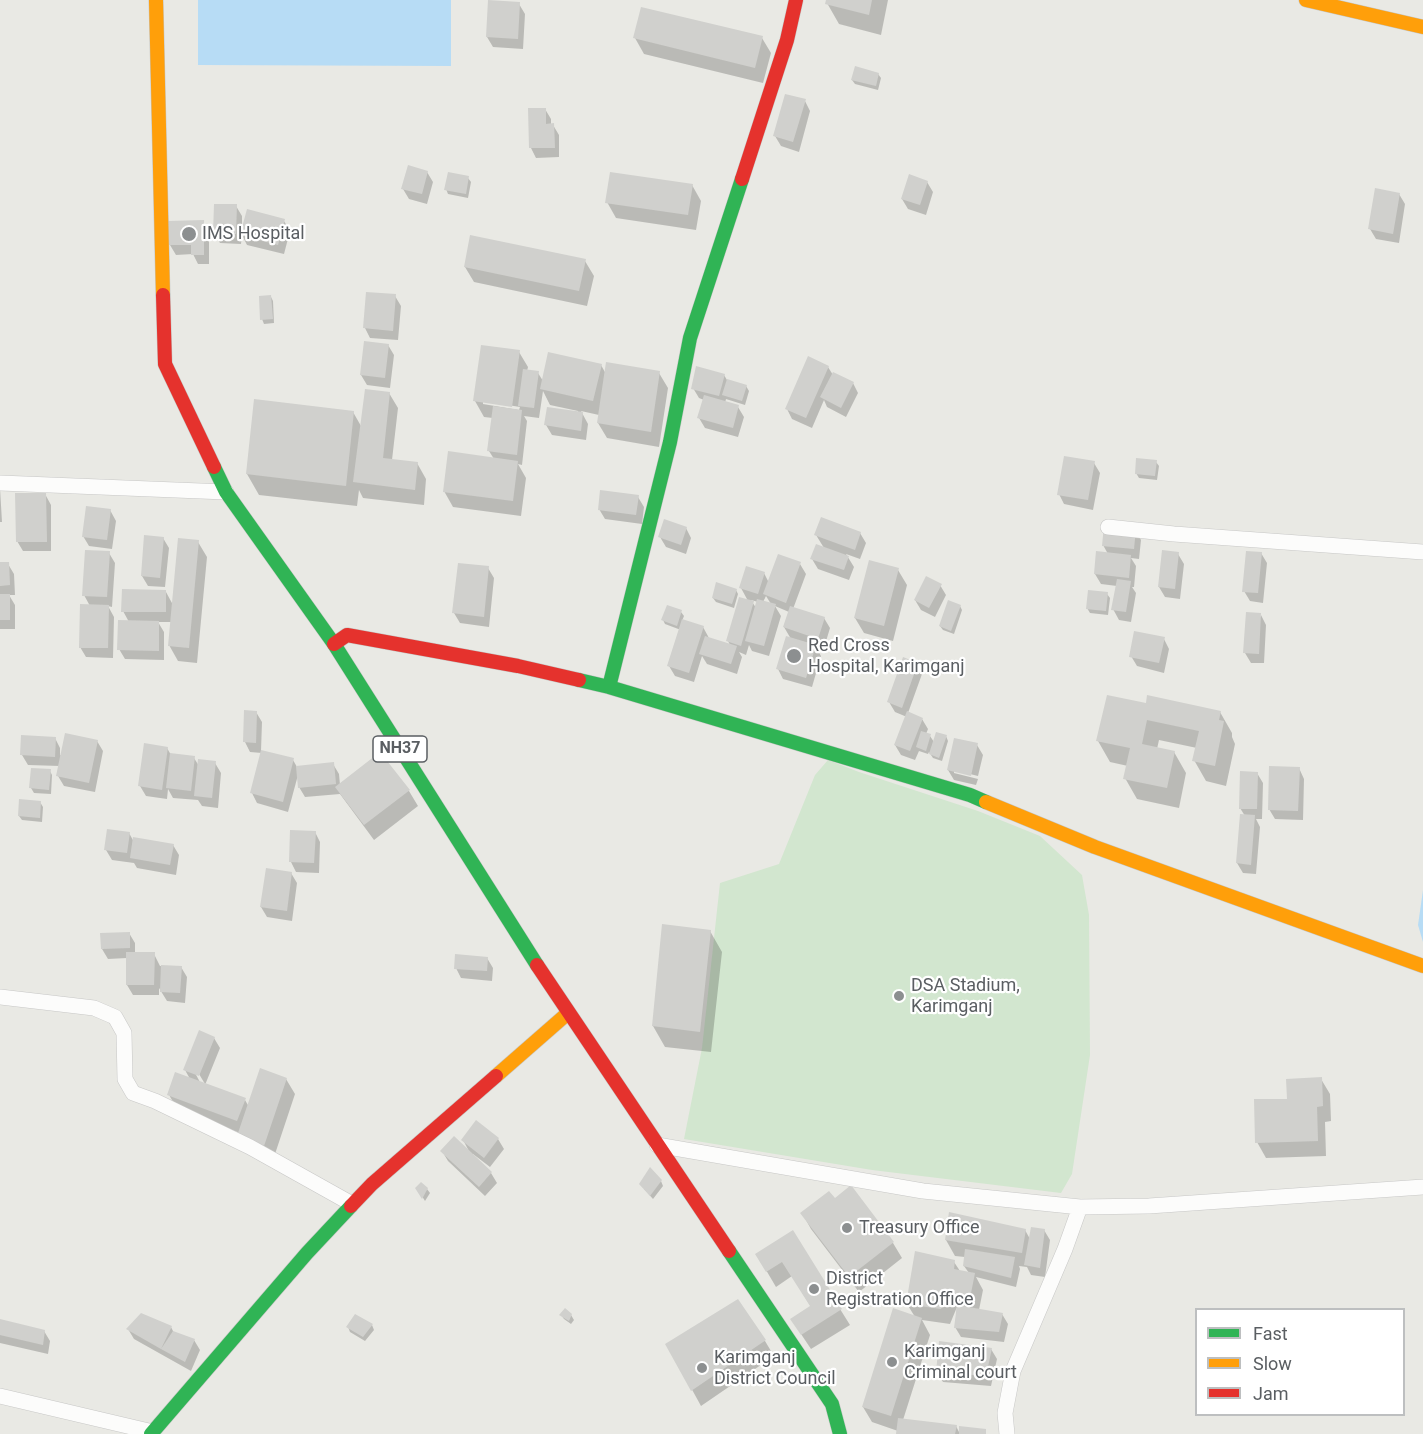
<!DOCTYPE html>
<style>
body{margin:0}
#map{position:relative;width:1423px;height:1434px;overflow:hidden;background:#e9e9e4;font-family:Roboto,sans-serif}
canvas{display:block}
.legend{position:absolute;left:1195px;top:1308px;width:210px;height:108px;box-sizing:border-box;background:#fff;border:2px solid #bdbfc0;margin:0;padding:8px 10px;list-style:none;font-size:18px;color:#5a5e62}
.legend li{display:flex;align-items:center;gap:12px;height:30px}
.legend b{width:30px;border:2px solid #bdbfc0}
</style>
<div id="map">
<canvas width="1423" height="1434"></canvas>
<ul class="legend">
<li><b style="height:8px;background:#30b455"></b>Fast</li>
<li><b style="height:8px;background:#ff9f0a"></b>Slow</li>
<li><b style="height:8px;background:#e5322d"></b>Jam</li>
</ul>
</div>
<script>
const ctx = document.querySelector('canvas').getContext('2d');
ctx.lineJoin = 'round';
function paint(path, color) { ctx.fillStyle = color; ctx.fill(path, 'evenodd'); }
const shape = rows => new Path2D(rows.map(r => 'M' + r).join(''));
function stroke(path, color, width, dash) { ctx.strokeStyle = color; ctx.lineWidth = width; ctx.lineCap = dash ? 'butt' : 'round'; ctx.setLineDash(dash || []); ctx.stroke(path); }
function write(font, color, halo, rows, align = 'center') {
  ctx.font = font + ' Roboto,sans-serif'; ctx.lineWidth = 4.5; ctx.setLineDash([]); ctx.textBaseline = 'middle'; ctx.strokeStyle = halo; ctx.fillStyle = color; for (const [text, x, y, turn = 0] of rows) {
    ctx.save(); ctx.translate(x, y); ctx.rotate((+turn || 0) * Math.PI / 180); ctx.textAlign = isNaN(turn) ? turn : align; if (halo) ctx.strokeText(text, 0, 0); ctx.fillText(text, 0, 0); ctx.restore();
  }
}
const green = shape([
 [828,760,859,772,978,811,1040,836,1082,875,1089,915,1090,1055,1072,1174,1061,1193,872,1170,684,1139,702,1048,720,883,779,864,815,775]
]);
const water = shape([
 [198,0,451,0,451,66,198,65],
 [1423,890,1423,942,1418,925]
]);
const shadow = shape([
 [827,0,888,0,881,35,839,24,827,3],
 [519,4,525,14,523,49,493,47,487,37],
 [635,38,762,38,771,53,763,83,644,54],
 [878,74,881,78,878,90,855,84,852,80],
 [805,101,810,111,799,152,781,146,775,136],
 [545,109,551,119,551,125,553,125,559,135,559,157,536,158,531,148],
 [427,172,433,182,427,204,409,199,403,189],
 [468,178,471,182,468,198,448,194,446,189],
 [927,182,933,192,926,215,908,209,902,199],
 [692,185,701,201,696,230,616,218,607,202],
 [1399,194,1405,204,1399,243,1376,239,1370,229],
 [236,206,242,216,242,229,284,221,290,231,284,254,247,245,242,235,241,244,220,243,214,233],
 [203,222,209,232,209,264,198,264,193,254,176,255,170,245],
 [585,261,594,276,587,306,474,282,465,267],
 [395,296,401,306,398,340,370,338,365,328],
 [271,297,273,301,274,323,264,324,262,319],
 [388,345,394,355,390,388,367,385,361,375],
 [519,352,528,367,527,371,538,373,543,381,601,365,606,374,659,373,668,388,659,447,607,438,598,423,599,415,581,411,588,424,586,440,552,435,546,425,578,413,578,411,550,405,543,391,539,418,524,416,527,421,522,465,518,464,526,478,521,516,453,507,444,491,494,459,489,451,493,418,484,417,475,401],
 [483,401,520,407,519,410,483,404],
 [828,367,833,375,853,383,858,393,846,417,827,407,824,400,812,428,792,419,787,409],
 [724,375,727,380,746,386,749,391,745,405,726,399,725,403,738,407,744,417,738,437,705,428,699,418,704,400,699,398,693,388],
 [389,393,398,408,392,460,417,463,426,479,424,505,363,498,359,490,357,506,259,495,247,474,353,412,361,426],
 [1156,462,1159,466,1157,480,1139,478,1136,473],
 [1094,463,1100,473,1093,510,1064,504,1059,494],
 [0,488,2,522,0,522],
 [45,494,51,505,51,551,23,551,17,541],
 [638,497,644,507,642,524,605,519,599,509],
 [110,510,116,521,112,549,89,546,83,536],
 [686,528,691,538,686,554,666,547,660,537],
 [1135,530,1141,540,1139,559,1131,558,1136,566,1134,587,1132,587,1136,593,1131,622,1119,620,1113,609,1117,586,1101,584,1095,574,1108,554,1103,545],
 [860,533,866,543,860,559,846,554,854,567,849,580,818,569,812,559,824,548,816,535],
 [163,538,169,548,165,587,148,586,142,576],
 [198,542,207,557,197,663,178,661,169,645,172,622,158,622,164,632,164,660,125,659,119,649,129,622,123,611,166,592,173,605],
 [109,553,115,563,112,607,108,606,114,617,113,658,86,657,80,647,90,606,84,595],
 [1261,553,1267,563,1263,603,1250,601,1244,591],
 [1178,554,1184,564,1180,599,1165,597,1159,587],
 [0,564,8,564,14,574,15,595,9,595,15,605,15,629,0,629],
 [800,564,806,574,793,609,824,618,830,628,824,648,815,645,821,656,812,687,783,679,778,669,791,639,784,627,789,612,775,606,781,616,769,656,752,651,749,645,746,655,739,652,742,657,737,674,707,664,702,656,694,682,675,676,669,666,681,630,665,624,663,620,681,612,684,616,682,621,703,627,709,638,730,645,728,641,748,601,741,588,764,573,769,583],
 [766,596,771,604,763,602],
 [751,600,758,602,756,608],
 [488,568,494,578,489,627,460,623,454,613],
 [898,570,907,585,893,641,864,633,855,618],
 [940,585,946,595,935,617,921,610,915,600],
 [736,590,738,594,734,608,716,602,713,598],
 [1107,594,1110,598,1108,615,1090,613,1087,608],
 [960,606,962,610,954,634,943,630,940,626],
 [1261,615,1266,625,1264,663,1251,663,1245,653],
 [1164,639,1169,649,1164,673,1137,666,1131,656],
 [917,664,922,674,908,713,922,719,928,729,926,734,930,736,934,742,946,736,948,741,942,761,933,758,929,752,928,754,919,751,915,760,901,755,895,745,907,717,895,712,889,702],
 [1147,705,1220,712,1232,733,1232,737,1235,744,1226,786,1206,781,1194,760,1197,748,1159,740,1157,749,1174,752,1186,773,1179,808,1137,799,1125,778,1128,766,1110,762,1098,741],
 [256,712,262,722,261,751,293,760,297,767,333,764,339,774,340,785,409,791,418,806,374,840,340,794,305,797,299,787,298,775,288,812,257,803,252,793,262,753,250,752,245,742],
 [55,738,60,748,60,755,62,756,97,741,103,751,95,792,64,786,58,776,60,766,28,765,22,755],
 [977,745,983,755,978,776,954,770,954,773,978,779,976,785,954,780,948,770],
 [167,748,171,755,194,758,199,766,215,763,221,773,218,808,202,806,198,800,173,798,168,789,167,799,146,796,140,786],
 [1299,768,1304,779,1303,820,1275,819,1269,809],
 [50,771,52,775,51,794,34,793,31,788],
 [1257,773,1263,783,1262,819,1256,819,1260,827,1256,874,1243,873,1237,863,1245,816,1240,808],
 [40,802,43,807,42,822,22,820,19,816],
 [315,832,320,842,319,873,296,872,291,862],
 [129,833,134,842,173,845,179,855,176,875,137,868,134,863,112,860,106,850],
 [291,873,297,883,292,921,267,917,261,907],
 [710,931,722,952,711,1052,665,1047,653,1026],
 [129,933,135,943,135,954,154,954,160,966,181,967,187,977,185,1003,167,1001,159,988,159,995,133,995,127,985,127,958,108,959,102,949],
 [487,958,493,968,492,981,461,978,456,968],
 [214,1038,220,1048,205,1085,245,1100,249,1107,286,1079,295,1094,273,1160,240,1133,178,1110,169,1095,190,1079,185,1070],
 [196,1069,205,1084,201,1084,194,1071],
 [1321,1079,1330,1094,1331,1121,1325,1122,1326,1156,1266,1158,1257,1142,1288,1100],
 [498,1139,504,1149,490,1167,473,1154,472,1155,491,1173,497,1183,485,1196,448,1161,442,1151,470,1153,463,1140],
 [661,1181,663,1186,653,1199,644,1189],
 [851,1187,893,1243,902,1258,859,1292,811,1229,802,1213,834,1200],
 [427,1189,430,1193,425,1201,420,1193],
 [1025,1230,1030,1239,1044,1230,1050,1240,1045,1277,1031,1275,1027,1267,1019,1266,1020,1269,1016,1287,976,1277,983,1290,979,1310,1002,1314,1008,1324,1004,1342,961,1337,955,1327,957,1307,950,1324,922,1320,930,1335,903,1420,956,1426,960,1434,898,1434,898,1431,872,1422,863,1407,915,1317,907,1304,954,1262,960,1271,969,1273,964,1266,965,1257,955,1256,946,1240],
 [792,1232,850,1325,811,1349,801,1334,811,1307,792,1276,776,1287,766,1270],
 [561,1315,571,1315,574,1320,571,1324,564,1319],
 [0,1320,44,1331,50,1341,48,1354,0,1343],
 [372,1325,374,1330,365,1341,350,1332,348,1327],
 [171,1327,174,1333,194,1340,200,1350,191,1371,134,1339,128,1329],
 [765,1341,774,1356,701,1406,667,1344],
 [991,1349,997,1359,991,1386,943,1382,937,1372]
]);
const building = shape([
 [488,0,520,2,518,39,486,37],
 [826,0,872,0,869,15,825,4],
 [641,7,763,36,755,68,633,38],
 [855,66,879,73,876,86,851,80],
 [785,94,806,99,793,142,773,136],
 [528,108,546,108,546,124,554,123,555,148,529,148],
 [408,165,428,171,422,194,401,189],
 [448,172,469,176,466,194,444,190],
 [610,172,693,184,688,215,605,203],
 [909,174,928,181,920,205,901,199],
 [1375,188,1400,193,1393,234,1368,229],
 [214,204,237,204,236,234,213,234],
 [247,209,285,219,278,245,240,235],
 [204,220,204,255,191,255,191,245,169,245,168,221],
 [470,235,586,259,579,291,464,267],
 [366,292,396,294,393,331,363,328],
 [271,295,273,319,260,320,259,296],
 [364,341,389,344,385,378,360,375],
 [481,345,520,350,512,407,473,401],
 [548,352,602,364,593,401,540,389],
 [808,356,829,366,806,418,785,409],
 [606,362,660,371,651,432,597,423],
 [696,366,725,374,719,396,691,389],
 [523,369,539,371,534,408,518,406],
 [833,372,854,382,841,408,820,397],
 [727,379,747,385,742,401,722,395],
 [365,389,390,392,383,458,418,462,415,490,353,482],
 [704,395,739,405,733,428,697,418],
 [254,399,354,411,346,486,246,474],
 [493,406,522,410,517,455,487,451],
 [547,407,583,412,581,431,544,425],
 [448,451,518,461,513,501,443,492],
 [1064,456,1095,461,1088,500,1057,495],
 [1136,458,1157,460,1155,476,1135,474],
 [600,490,639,495,636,515,598,510],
 [15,493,46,493,47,542,16,542],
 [86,506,111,509,107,540,82,537],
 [821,517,861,532,855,550,814,535],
 [664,519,687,527,681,545,658,537],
 [1104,525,1136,528,1134,549,1102,546],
 [144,535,164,537,160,578,141,576],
 [178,538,199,540,189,648,168,646],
 [816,544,849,556,844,570,810,559],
 [85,550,110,551,107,597,82,596],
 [1162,550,1179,552,1175,589,1158,587],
 [1096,551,1131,555,1129,578,1094,574],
 [1246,551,1262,552,1258,593,1242,592],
 [778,554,801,562,786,603,763,594],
 [869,560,899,568,884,626,854,618],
 [0,562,9,562,10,585,0,586],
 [458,563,489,566,484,617,452,613],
 [746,566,765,572,758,594,739,588],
 [926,576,942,584,929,608,914,600],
 [1117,579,1131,581,1126,612,1111,610],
 [716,582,737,589,732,604,712,598],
 [122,589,166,590,166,612,121,612],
 [1088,590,1108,592,1106,611,1086,609],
 [0,594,10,594,10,620,0,620],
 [739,597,754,601,741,646,726,641],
 [757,599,776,604,764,646,745,641],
 [948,600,961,605,951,631,939,626],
 [80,604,109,605,108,648,79,648],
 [667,605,682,610,677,626,661,620],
 [790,606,825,617,818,639,783,627],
 [1246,612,1261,613,1259,654,1243,653],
 [682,619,704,626,689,673,667,666],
 [118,620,159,621,159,651,117,650],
 [1134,631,1165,637,1159,663,1129,657],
 [705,636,737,646,731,664,699,654],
 [786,636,816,645,806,678,776,669],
 [903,657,918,663,902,708,887,702],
 [1107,695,1146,703,1147,695,1221,711,1219,720,1224,721,1215,766,1192,761,1199,731,1147,720,1142,744,1175,751,1167,788,1123,779,1130,748,1096,741],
 [244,710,257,711,256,743,243,742],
 [907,711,923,718,910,751,894,745],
 [921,731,931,734,926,751,916,747],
 [936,732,947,735,939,758,929,754],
 [65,733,98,740,89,783,56,776],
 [21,735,56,737,55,757,20,755],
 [954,738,978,743,971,776,947,770],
 [144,743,168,747,162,790,138,786],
 [261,750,294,758,283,802,250,793],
 [380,752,410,790,364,825,335,787],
 [170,753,195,756,191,791,166,788],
 [198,759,216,761,212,798,194,796],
 [334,762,336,784,298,788,296,766],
 [1269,766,1300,767,1298,811,1268,810],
 [31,768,51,769,49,790,29,788],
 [1240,771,1258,772,1257,809,1239,809],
 [19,799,41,801,40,818,18,816],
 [1240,814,1255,815,1251,865,1236,863],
 [107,829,130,832,127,853,104,850],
 [290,830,316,831,314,863,289,862],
 [133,837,174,844,170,865,130,858],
 [266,868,292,872,287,911,260,907],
 [662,924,711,930,700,1032,652,1026],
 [130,932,130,948,101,949,100,933],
 [126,952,155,952,154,985,126,985],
 [455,954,488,957,487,971,454,969],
 [161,965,182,966,180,993,160,992],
 [199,1030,215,1037,199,1076,183,1070],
 [260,1068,287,1078,264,1146,237,1136],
 [175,1072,246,1098,237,1121,167,1095],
 [1322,1077,1323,1106,1317,1107,1318,1141,1255,1143,1254,1099,1287,1099,1286,1079],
 [476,1120,499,1138,484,1158,461,1140],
 [454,1136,492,1172,479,1187,440,1151],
 [650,1167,662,1180,650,1196,639,1184],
 [421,1182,428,1188,422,1199,415,1188],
 [851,1185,894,1242,849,1277,800,1213,829,1191,835,1198],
 [949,1212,1026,1229,1022,1253,945,1240],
 [1031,1227,1045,1229,1040,1268,1024,1265],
 [793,1230,842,1309,801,1335,790,1319,810,1306,782,1262,766,1272,755,1254],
 [965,1249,1015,1257,1011,1278,963,1266],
 [915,1251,955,1260,954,1269,975,1273,970,1298,947,1295,941,1309,906,1304],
 [738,1299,766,1340,691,1391,665,1344],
 [957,1305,1003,1313,999,1332,954,1328],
 [565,1308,572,1314,569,1321,559,1315],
 [893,1308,922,1318,891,1416,862,1407],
 [141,1313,172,1326,161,1349,126,1329],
 [355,1314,373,1324,363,1337,346,1327],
 [0,1319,45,1330,43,1345,0,1335],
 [173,1331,195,1339,185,1362,161,1349],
 [939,1341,992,1348,986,1376,936,1372],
 [898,1418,957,1425,955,1434,896,1434],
 [959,1426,986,1429,986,1434,959,1434]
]);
const street = shape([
 [0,483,226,492],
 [1108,527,1174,534,1423,552],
 [0,997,94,1008,115,1017,124,1033,125,1079,133,1093,155,1101,250,1147,352,1204],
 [657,1145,923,1191,1080,1207,1149,1206,1423,1187],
 [0,1396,153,1432],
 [1007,1434,1005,1413,1013,1371,1065,1249,1080,1207]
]);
const fast = shape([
 [214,467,226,492,334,644,537,965],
 [579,680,609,687,970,795,986,802],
 [609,687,670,442,690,338,742,179],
 [729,1251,832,1404,840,1434],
 [151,1434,307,1253,351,1206]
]);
const slow = shape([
 [156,0,163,295],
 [1306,0,1423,27],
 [986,802,1095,847,1423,966],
 [496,1076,568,1013]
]);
const jam = shape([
 [742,179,787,40,796,0],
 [163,295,165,364,214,467],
 [334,644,347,635,518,666,579,680],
 [537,965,729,1251],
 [351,1206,372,1184,496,1076]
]);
const markers = [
 [189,234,8,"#8c8f90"],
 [794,656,8,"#8c8f90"],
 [899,996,6,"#8c8f90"],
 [847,1228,6,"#8c8f90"],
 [814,1289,6,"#8c8f90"],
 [892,1362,6,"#8c8f90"],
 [702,1368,6,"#8c8f90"]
];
const shields = [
 [400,749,54]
];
const shieldNames = [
 ["NH37",400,749]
];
const poiNames = [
 ["IMS Hospital",202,234],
 ["Red Cross",808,646],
 ["Hospital, Karimganj",808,667],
 ["DSA Stadium,",911,986],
 ["Karimganj",911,1007],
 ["Treasury Office",859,1228],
 ["District",826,1279],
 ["Registration Office",826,1300],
 ["Karimganj",904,1352],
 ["Criminal court",904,1373],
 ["Karimganj",714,1358],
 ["District Council",714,1379]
];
paint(green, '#d2e6cf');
paint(water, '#b7dcf5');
paint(shadow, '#0003');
paint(building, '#d0d0cd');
stroke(street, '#c7c7c6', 16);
stroke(fast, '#c5c6c4', 15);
stroke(slow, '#c5c6c4', 15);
stroke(jam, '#c5c6c4', 15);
stroke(street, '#fcfcfb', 15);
stroke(fast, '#30b455', 14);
stroke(slow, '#ff9f0a', 14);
stroke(jam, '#e5322d', 14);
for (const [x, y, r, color] of markers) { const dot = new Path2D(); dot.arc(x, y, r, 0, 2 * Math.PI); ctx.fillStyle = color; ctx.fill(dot); stroke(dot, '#fff', 2); }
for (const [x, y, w] of shields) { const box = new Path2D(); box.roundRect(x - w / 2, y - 13, w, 26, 4.5); ctx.fillStyle = '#fff'; ctx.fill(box); stroke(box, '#5a5e62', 1.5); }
write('bold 16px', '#5a5e62', null, shieldNames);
write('18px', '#5a5e62', '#fff', poiNames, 'left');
</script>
